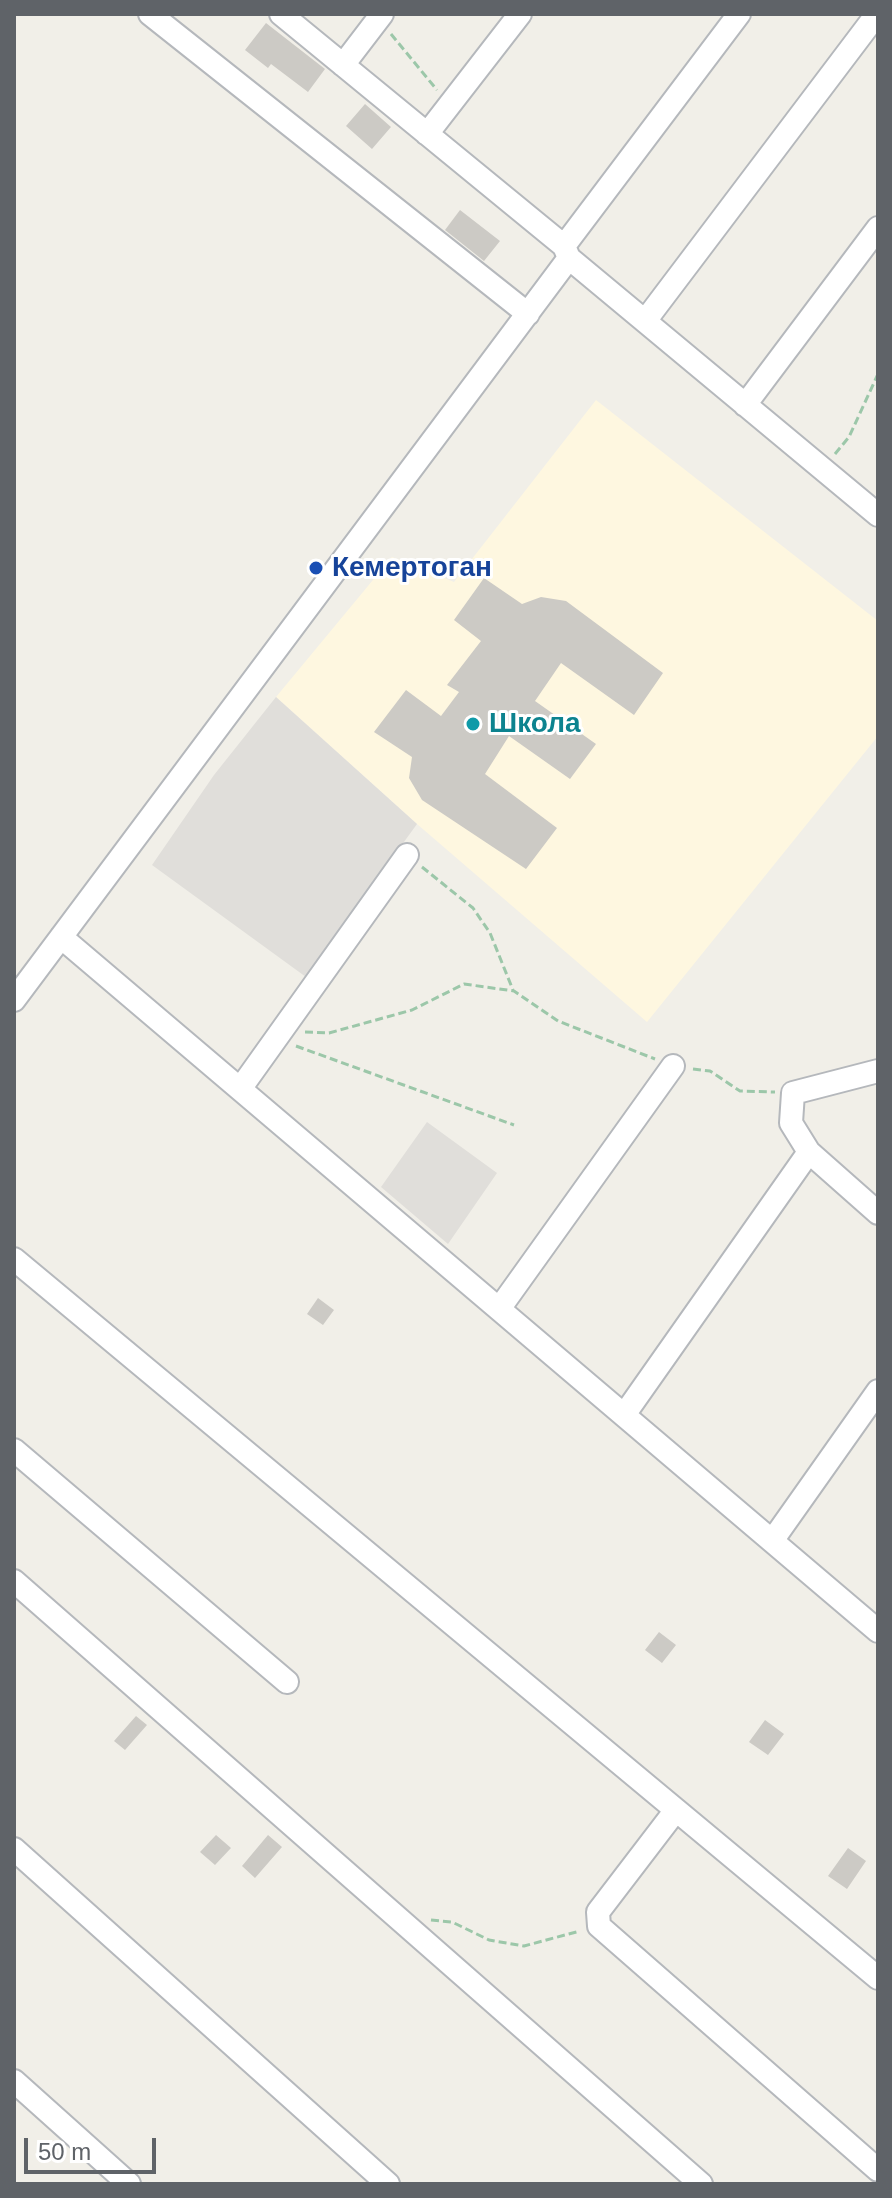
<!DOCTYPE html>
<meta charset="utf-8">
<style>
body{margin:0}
#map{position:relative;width:892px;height:2198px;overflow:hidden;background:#f1efe8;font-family:Helvetica,sans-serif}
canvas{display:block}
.frame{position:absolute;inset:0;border:16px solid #5f6368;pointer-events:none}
.scale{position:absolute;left:24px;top:2138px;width:132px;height:36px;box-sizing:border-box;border:4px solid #5f6368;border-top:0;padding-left:10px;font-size:24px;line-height:28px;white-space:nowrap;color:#5f6368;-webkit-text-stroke:6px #fff;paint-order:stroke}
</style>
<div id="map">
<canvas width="892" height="2198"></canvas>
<div class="frame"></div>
<div class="scale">50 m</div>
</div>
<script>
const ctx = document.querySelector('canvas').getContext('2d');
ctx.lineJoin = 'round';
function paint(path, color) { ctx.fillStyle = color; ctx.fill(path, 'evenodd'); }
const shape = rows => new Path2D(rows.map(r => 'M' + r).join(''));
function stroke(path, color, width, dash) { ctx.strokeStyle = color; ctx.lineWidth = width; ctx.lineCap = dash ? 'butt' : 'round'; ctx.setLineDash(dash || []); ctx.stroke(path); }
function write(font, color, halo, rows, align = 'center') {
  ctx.font = font + ' Helvetica,sans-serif'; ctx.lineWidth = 6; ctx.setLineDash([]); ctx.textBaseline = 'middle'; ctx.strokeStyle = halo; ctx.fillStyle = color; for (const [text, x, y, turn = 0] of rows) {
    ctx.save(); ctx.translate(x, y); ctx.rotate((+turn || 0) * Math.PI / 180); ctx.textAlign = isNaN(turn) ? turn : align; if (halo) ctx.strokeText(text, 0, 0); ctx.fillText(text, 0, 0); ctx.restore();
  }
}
const commercial = shape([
 [596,400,878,621,878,736,647,1022,417,824,276,697,392,557,454,582]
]);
const industrial = shape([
 [276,697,417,824,306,977,152,865,214,775],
 [427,1122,497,1173,448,1244,381,1187]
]);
const building = shape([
 [266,23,325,69,308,92,271,64,268,68,245,50],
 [365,104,391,127,372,149,346,126],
 [460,210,500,241,484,261,445,230],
 [484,578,522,604,541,597,566,601,663,673,634,715,561,663,535,701,596,744,570,779,509,736,485,774,557,828,526,869,422,800,409,778,412,757,374,732,406,690,441,716,459,692,447,685,481,641,454,620],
 [318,1298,334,1310,323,1325,307,1314],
 [659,1632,676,1645,662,1663,645,1650],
 [136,1716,147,1725,125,1750,114,1741],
 [765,1720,784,1734,768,1755,749,1742],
 [216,1835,231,1848,215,1865,200,1852],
 [268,1835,282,1847,255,1878,242,1866],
 [848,1848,866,1861,847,1889,828,1876]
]);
const path = shape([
 [391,34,437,90],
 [835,454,849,437,878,374],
 [422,867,473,908,490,933,513,990],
 [305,1032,329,1033,412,1010,464,984,514,991,558,1021,655,1059],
 [296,1046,514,1125],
 [693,1069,710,1071,740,1091,775,1092],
 [431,1920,452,1922,489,1940,524,1946,580,1931]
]);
const minor = shape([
 [150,14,528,314],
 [281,14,564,246,569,258,878,515],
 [343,65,382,14],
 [427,134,520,14],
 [564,246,739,14],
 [645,321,877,14],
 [745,405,878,228],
 [61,937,878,1631],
 [14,1000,569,258],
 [878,1071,793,1093,791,1123,809,1152,878,1213],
 [240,1089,407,855],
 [14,1259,878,1978],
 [499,1309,673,1066],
 [624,1415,809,1152],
 [14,1450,287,1682],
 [772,1541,878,1391],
 [14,1581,701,2184],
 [676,1810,598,1912,599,1926,878,2170],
 [14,1849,388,2184],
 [14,2081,129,2184]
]);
const markers = [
 [316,568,8,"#1a4fb4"],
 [473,724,8,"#0f9aa8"]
];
const transitNames = [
 ["Кемертоган",332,568]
];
const cultureNames = [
 ["Школа",489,724]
];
paint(commercial, '#fef7e0');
paint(industrial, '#e0deda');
paint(building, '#cccac5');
stroke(minor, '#b5b8bc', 26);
stroke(path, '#9cc7a9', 3, [8, 4]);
stroke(minor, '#fff', 22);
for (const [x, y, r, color] of markers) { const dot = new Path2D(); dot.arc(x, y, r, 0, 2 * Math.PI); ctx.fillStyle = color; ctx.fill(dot); stroke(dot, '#fff', 3); }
write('bold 28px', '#164399', '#fff', transitNames, 'left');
write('bold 28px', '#0d838f', '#fff', cultureNames, 'left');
</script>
